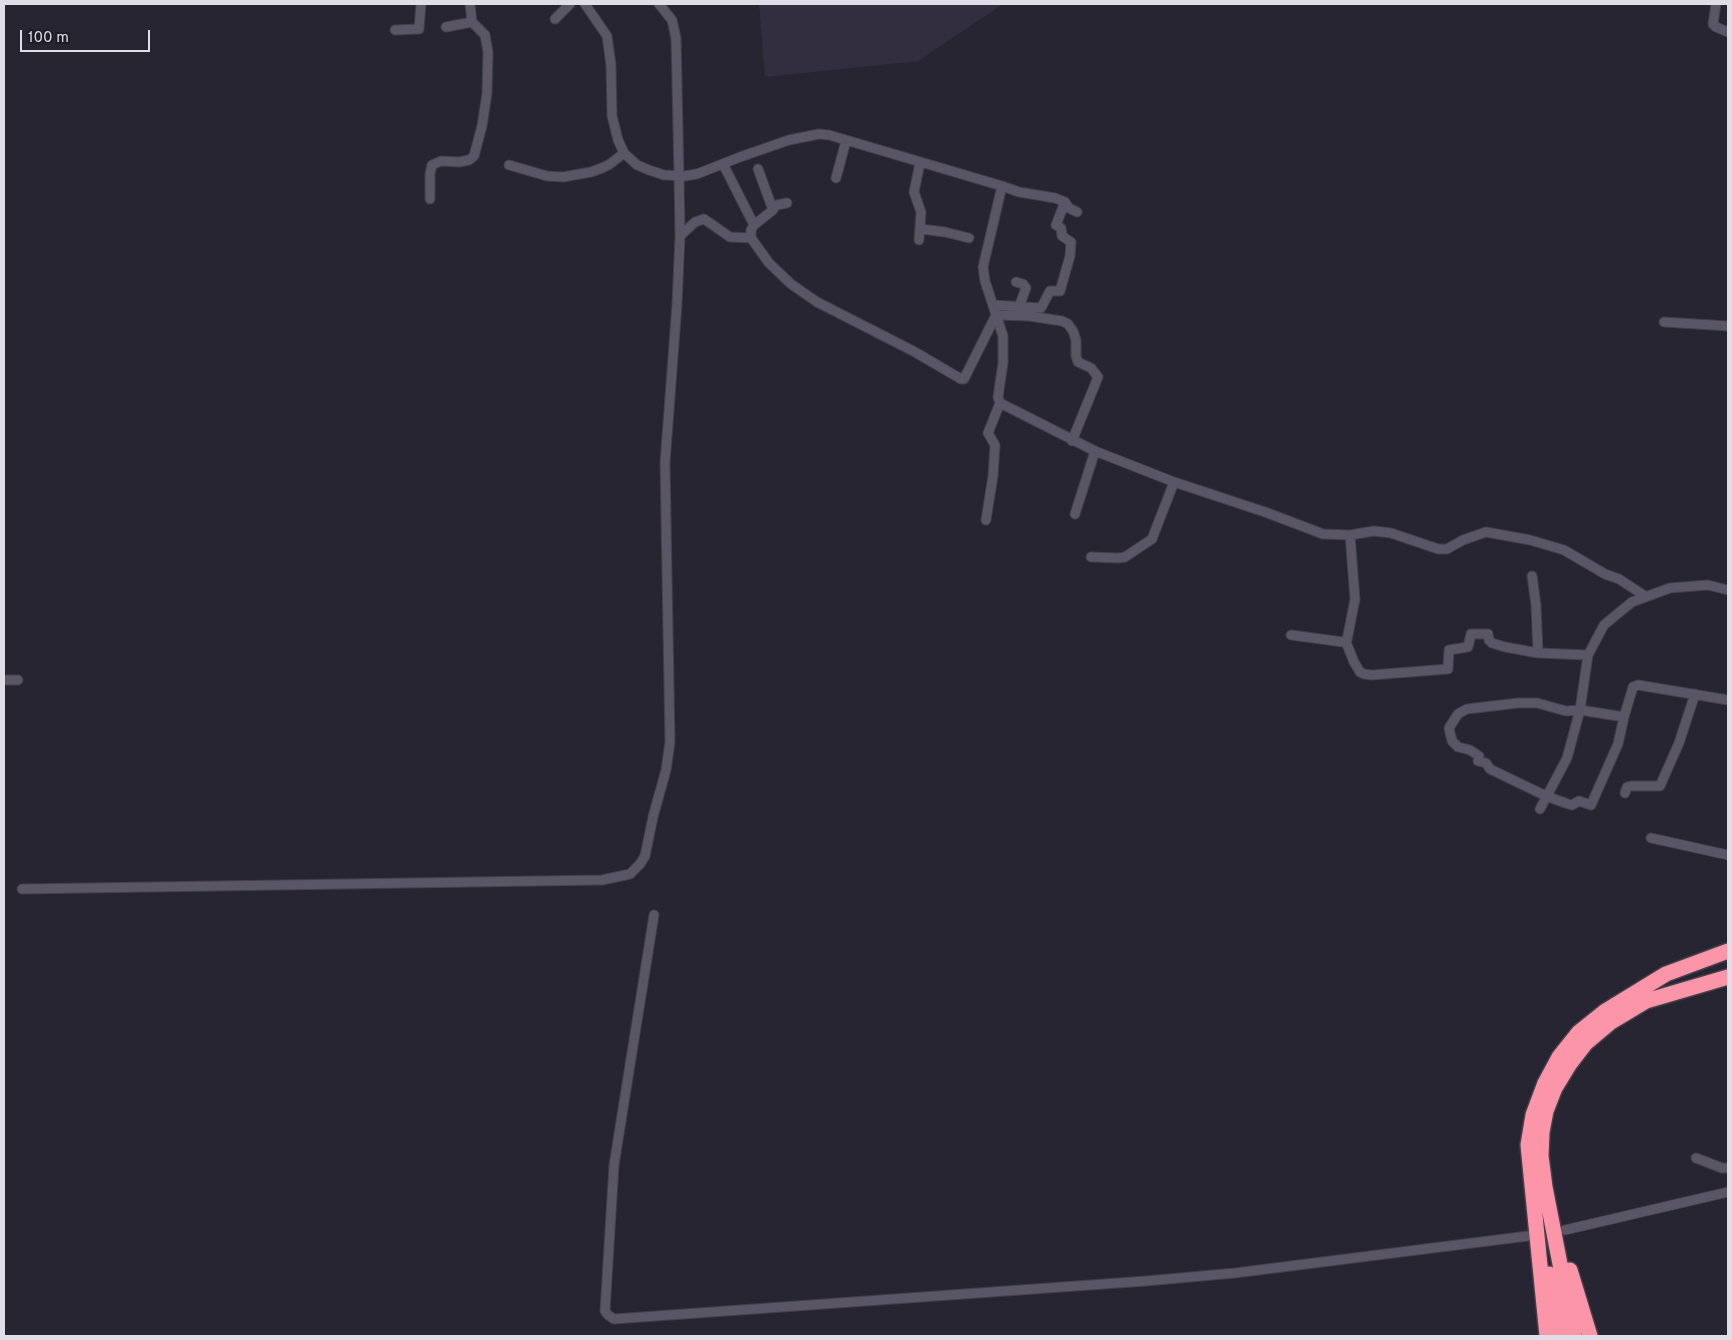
<!DOCTYPE html>
<style>
body{margin:0}
#map{position:relative;width:1732px;height:1340px;overflow:hidden;background:#282532;font-family:Overpass,sans-serif}
canvas{display:block}
.frame{position:absolute;inset:0;border:5px solid #dfdde5;pointer-events:none}
.scale{position:absolute;left:20px;top:30px;width:130px;height:22px;box-sizing:border-box;border:2px solid #dfdde5;border-top:0;padding-left:6px;font-size:15px;line-height:18px;white-space:nowrap;color:#dfdde5;-webkit-text-stroke:4px #1f1c28;paint-order:stroke}
</style>
<div id="map">
<canvas width="1732" height="1340"></canvas>
<div class="frame"></div>
<div class="scale">100 m</div>
</div>
<script>
const ctx = document.querySelector('canvas').getContext('2d');
ctx.lineJoin = 'round';
function paint(path, color) { ctx.fillStyle = color; ctx.fill(path, 'evenodd'); }
const shape = rows => new Path2D(rows.map(r => 'M' + r).join(''));
function stroke(path, color, width, dash) { ctx.strokeStyle = color; ctx.lineWidth = width; ctx.lineCap = dash ? 'butt' : 'round'; ctx.setLineDash(dash || []); ctx.stroke(path); }
const built = shape([
 [759,4,1003,4,918,61,765,77]
]);
const street = shape([
 [585,4,607,36,611,65,612,116,618,140,624,153,637,165,649,170,664,175,685,176,697,174,740,157,789,140,819,134,829,135,1002,186,983,267,985,281,1003,336,1003,363,998,397,1000,403,1095,451,1174,482,1265,512,1323,534,1350,535,1374,531,1391,533,1438,549,1447,549,1463,540,1486,532,1530,540,1564,550,1605,574,1619,579,1645,596],
 [1716,4,1713,24,1716,27,1728,32],
 [555,19,570,4],
 [446,27,472,22],
 [395,30,419,29,421,4],
 [723,164,754,225,751,230,751,238,769,263,791,284,817,302,915,352,961,379,964,379,996,315,1029,316,1062,321,1068,324,1073,331,1076,340,1076,356,1078,362,1091,368,1098,377,1072,441],
 [509,165,547,176,563,177,591,172,602,168,610,164,624,153],
 [836,178,846,141],
 [1002,186,1019,192,1055,198,1065,202,1069,208,1077,212],
 [430,199,430,174,432,165,441,161,459,162,469,160,474,156,482,126,487,93,488,52,485,35,472,22,470,4],
 [772,206,787,203],
 [754,225,773,210,758,169],
 [921,229,945,232,969,238],
 [680,236,695,222,704,219,730,237,751,238],
 [919,240,921,212,914,192,920,163],
 [1016,282,1023,284,1026,288,1019,307],
 [993,305,1041,308,1050,291,1060,291,1070,256,1071,242,1062,236,1061,228,1056,225,1065,202],
 [1664,322,1728,326],
 [1075,514,1095,451],
 [986,520,993,476,995,445,988,433,1000,403],
 [1091,557,1119,558,1125,557,1152,539,1174,482],
 [1532,576,1536,605,1538,653],
 [1291,635,1343,642,1347,640,1355,599,1350,535],
 [1346,642,1354,662,1360,672,1364,674,1372,675,1448,669,1449,650,1468,647,1471,634,1488,634,1489,640,1492,643,1505,647,1538,653,1588,655],
 [4,680,18,680],
 [1624,717,1618,744,1591,805,1579,801,1572,805,1568,804,1546,796,1490,769,1486,763,1478,761,1479,756,1470,750,1458,747,1452,741,1449,728,1458,714,1467,709,1518,703,1537,703,1566,711,1580,710,1624,717,1633,687,1638,685,1728,700],
 [1625,793,1627,787,1631,786,1660,786,1679,743,1695,694],
 [1540,809,1567,758,1580,710,1588,655,1604,625,1632,602,1670,588,1708,585,1728,590],
 [1651,838,1728,855],
 [22,889,602,880,630,874,640,864,645,856,653,817,666,770,670,742,665,463,677,304,680,236,679,176,676,38,672,20,659,4],
 [654,915,614,1165,605,1311,608,1315,614,1319,1146,1281,1235,1273,1528,1236],
 [1696,1158,1722,1168,1728,1168],
 [1565,1230,1728,1192]
]);
const highway = shape([
 [1570,1270,1590,1336],
 [1549,1274,1561,1336],
 [1547,1336,1528,1145,1533,1115,1545,1083,1559,1057,1579,1032,1604,1012,1666,974,1728,951],
 [1574,1336,1545,1187,1541,1156,1542,1132,1546,1111,1555,1088,1569,1065,1586,1043,1611,1022,1646,1001,1728,977]
]);
paint(built, '#332e3f');
stroke(street, '#42404a', 11);
stroke(highway, '#42404a', 18);
stroke(street, '#5a5665', 9);
stroke(highway, '#fd95a8', 15);
</script>
